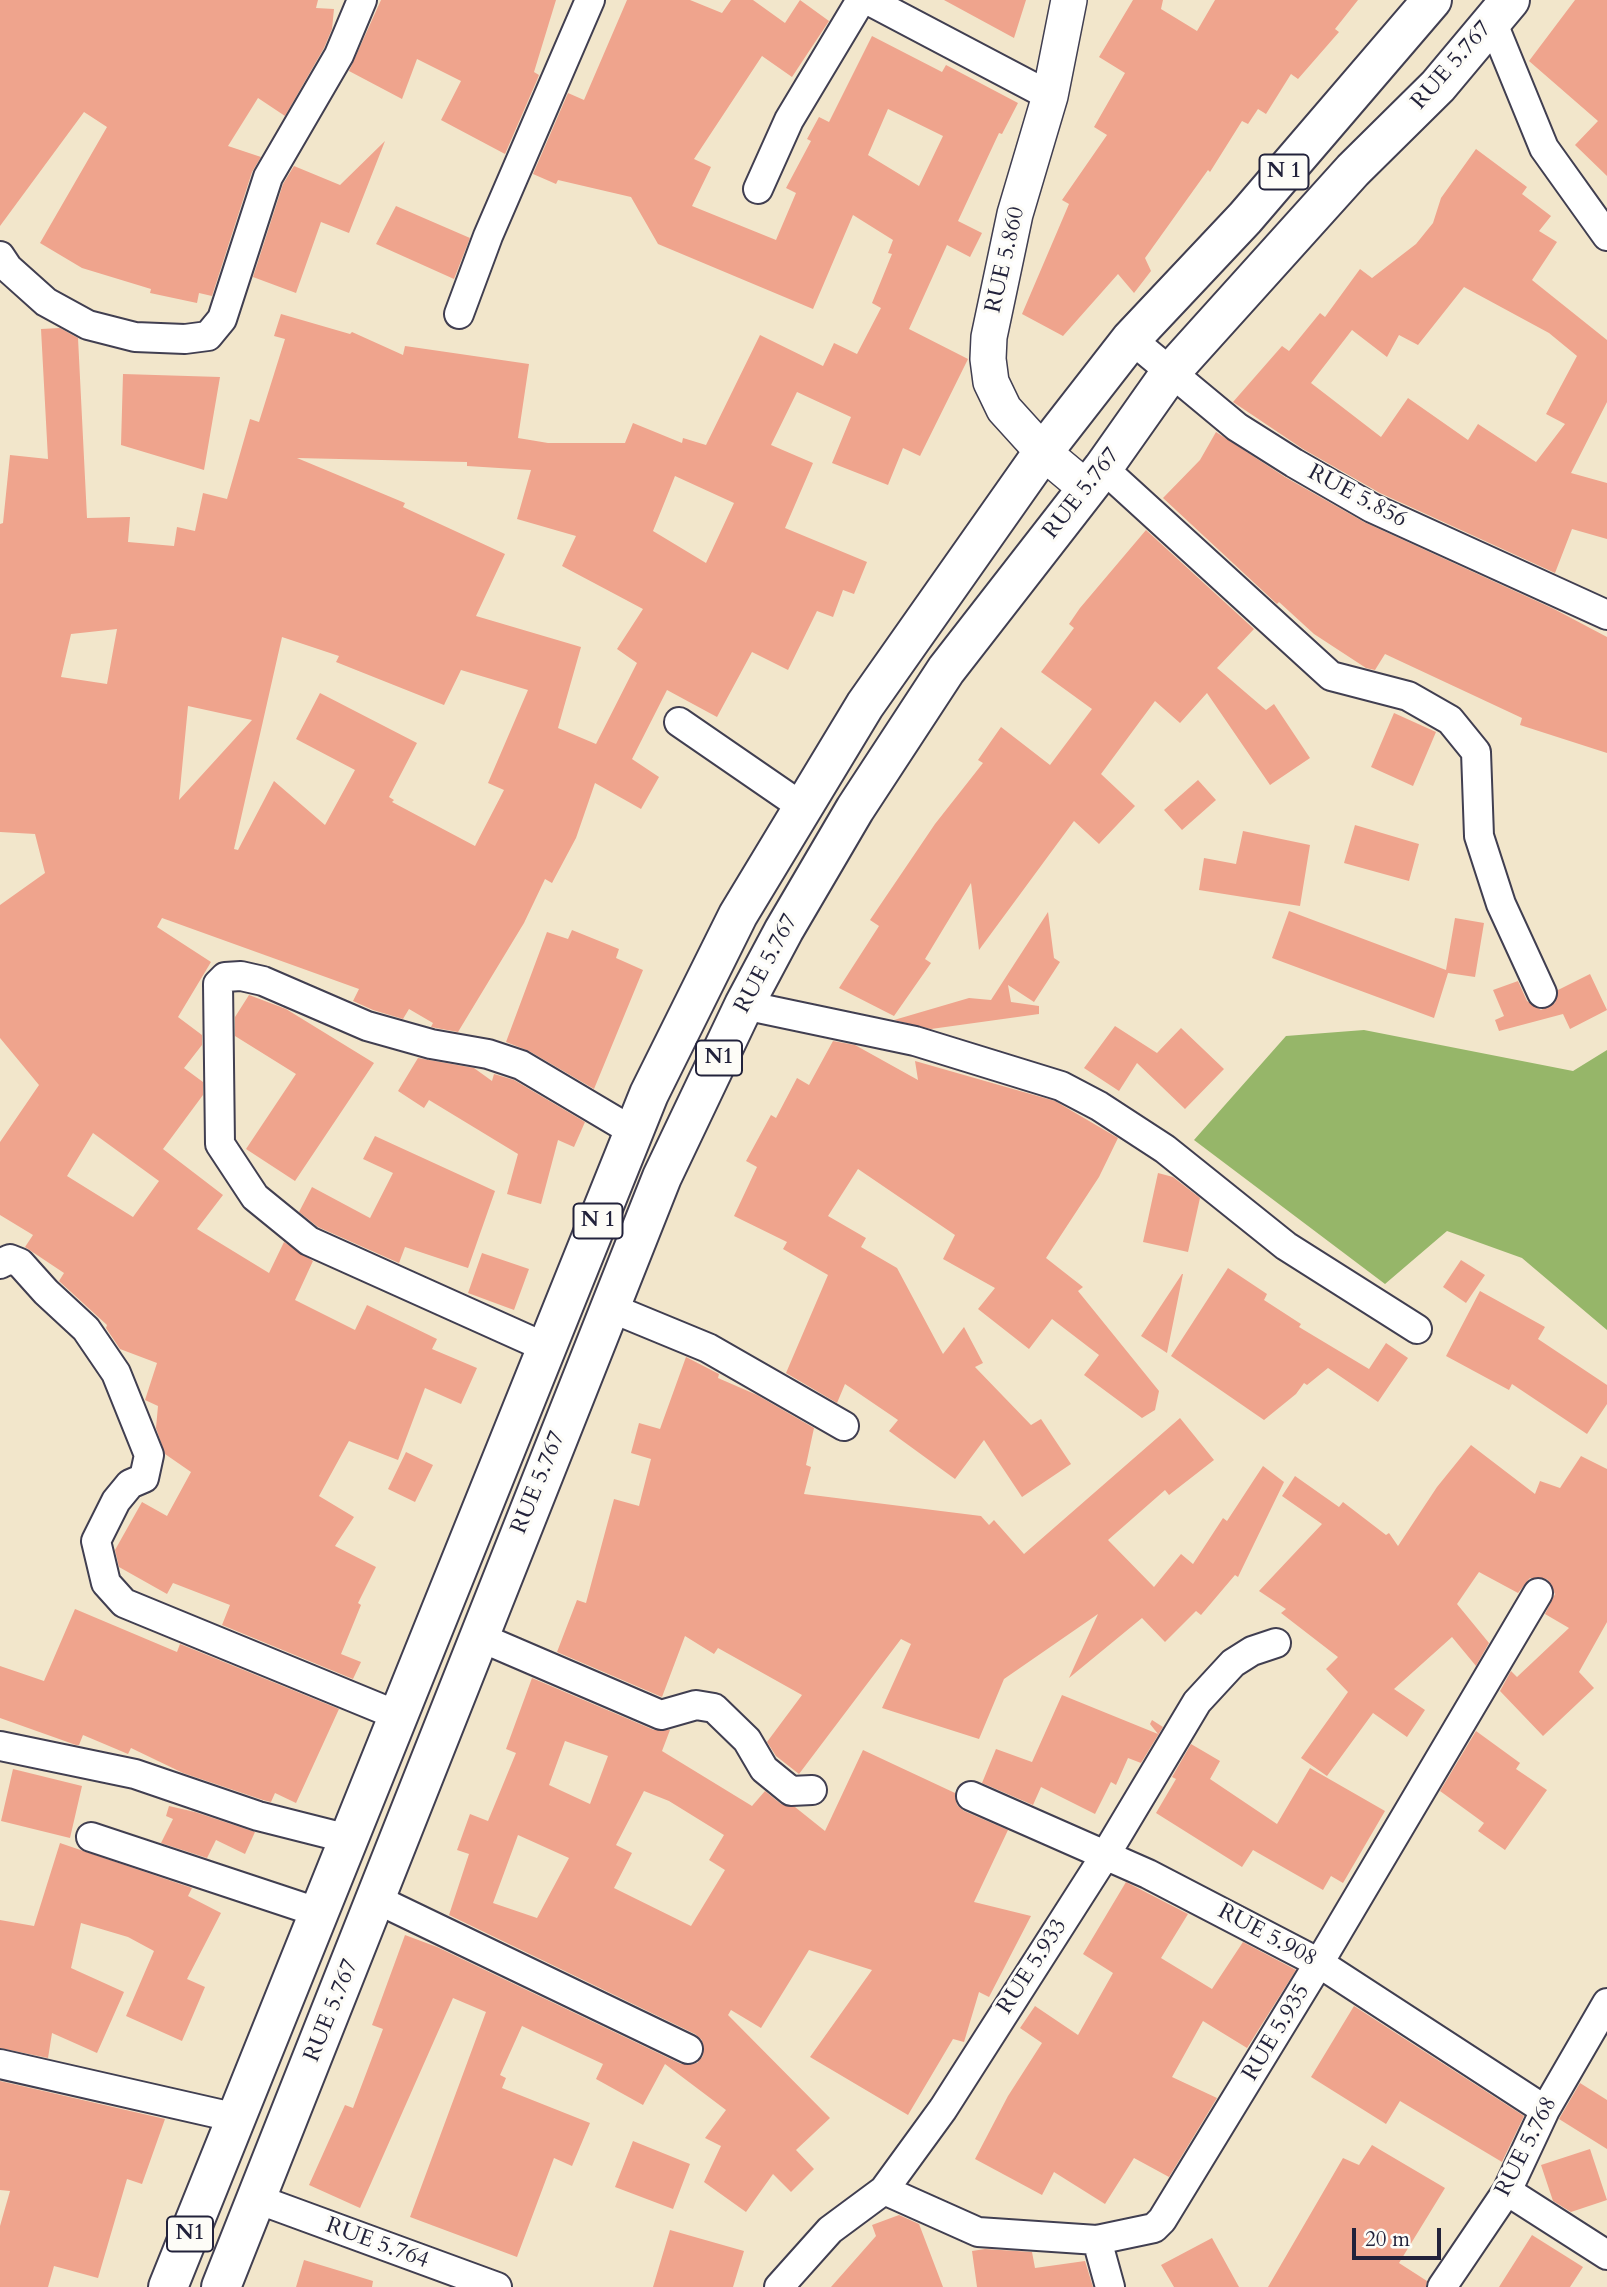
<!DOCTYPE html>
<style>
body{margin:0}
#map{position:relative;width:1607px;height:2287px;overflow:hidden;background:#f2e6cb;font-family:Cardo,serif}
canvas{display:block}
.scale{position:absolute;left:1352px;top:2228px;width:89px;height:32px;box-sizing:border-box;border:4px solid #22223b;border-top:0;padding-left:9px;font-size:21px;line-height:24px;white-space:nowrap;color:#22223b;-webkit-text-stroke:5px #fdfcf7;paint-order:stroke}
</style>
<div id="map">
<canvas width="1607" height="2287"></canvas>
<div class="scale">20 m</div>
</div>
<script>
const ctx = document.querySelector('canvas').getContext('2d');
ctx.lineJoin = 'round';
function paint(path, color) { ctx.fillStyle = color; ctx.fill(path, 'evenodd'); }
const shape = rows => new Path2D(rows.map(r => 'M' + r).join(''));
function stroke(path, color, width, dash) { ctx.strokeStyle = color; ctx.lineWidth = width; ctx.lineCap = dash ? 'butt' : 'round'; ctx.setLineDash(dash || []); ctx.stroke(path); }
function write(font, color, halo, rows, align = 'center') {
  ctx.font = font + ' Cardo,serif'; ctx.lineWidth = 6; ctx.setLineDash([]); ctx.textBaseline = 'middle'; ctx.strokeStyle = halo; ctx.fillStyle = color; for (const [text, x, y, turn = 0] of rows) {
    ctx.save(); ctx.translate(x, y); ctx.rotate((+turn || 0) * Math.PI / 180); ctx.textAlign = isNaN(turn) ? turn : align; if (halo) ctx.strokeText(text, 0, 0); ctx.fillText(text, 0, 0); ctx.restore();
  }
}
const forest = shape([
 [1364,1030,1573,1071,1607,1050,1607,1330,1522,1258,1447,1231,1385,1284,1194,1140,1286,1036]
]);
const building = shape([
 [0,0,318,0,316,8,334,9,332,29,324,48,285,116,258,98,228,146,261,157,252,172,212,296,199,293,197,303,150,293,151,289,82,268,40,243,107,127,84,112,0,226],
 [381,0,556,0,534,72,539,75,537,80,505,154,441,120,461,81,417,59,402,99,349,71],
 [627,0,690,0,722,13,731,0,753,0,785,23,800,0,829,21,792,77,762,56,694,159,711,167,692,206,776,240,796,193,786,188,811,141,807,139,819,117,829,122,872,36,942,72,946,65,1018,103,1002,134,999,133,958,221,982,233,970,257,947,245,909,329,968,359,920,456,903,448,888,485,832,463,851,417,797,392,771,445,813,463,785,528,867,562,854,594,843,590,833,617,817,611,788,670,752,652,717,717,667,690,632,759,659,777,641,809,595,783,576,838,552,883,545,879,524,923,458,1032,431,1027,433,1023,409,1009,403,1019,373,1010,353,1001,359,989,162,918,157,927,211,962,178,1017,202,1035,202,1045,184,1068,203,1082,203,1095,163,1149,223,1195,197,1229,269,1273,284,1242,313,1261,295,1300,355,1330,367,1305,437,1339,432,1349,477,1368,461,1404,425,1388,398,1460,349,1441,319,1496,354,1517,335,1546,376,1567,358,1603,361,1605,341,1654,361,1662,353,1679,222,1625,230,1605,173,1583,167,1594,119,1567,115,1550,142,1502,167,1516,191,1472,165,1454,156,1428,158,1406,145,1400,157,1363,120,1349,106,1328,107,1325,59,1281,64,1273,25,1247,33,1235,0,1215,0,1142,39,1085,0,1038,0,905,45,873,35,834,0,832,0,524,3,523,10,455,48,459,41,329,60,328,78,338,87,518,130,517,128,542,174,546,177,527,195,531,203,493,227,499,250,419,259,422,285,339,274,336,281,314,350,334,352,332,403,355,405,346,529,364,518,438,548,443,625,443,633,423,682,443,683,438,706,445,760,335,823,366,834,343,857,354,881,308,872,303,892,254,888,253,893,240,853,215,813,309,658,244,631,197,558,180,556,184,533,174,568,93,584,100],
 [888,109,943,136,919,186,868,155],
 [297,458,467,462,467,466,531,470,517,519,576,536,562,566,643,609,617,649,637,663,596,744,558,728,581,647,476,616,505,554,403,507,405,503],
 [675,476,734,503,706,563,653,531],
 [117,629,107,684,61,677,71,634],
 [282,637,339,656,336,662,444,705,461,670,528,690,488,783,504,790,475,846,392,802,394,800,389,797,417,743,320,693,296,739,355,770,325,825,274,781,238,850,234,849],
 [188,706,252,720,179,800],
 [93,1133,159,1181,133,1217,67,1176],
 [944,0,1026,0,1014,38],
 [1133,0,1163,0,1161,9,1197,31,1215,0,1358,0,1335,29,1339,32,1298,79,1291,74,1266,114,1258,109,1248,124,1242,121,1210,172,1208,170,1145,258,1151,271,1134,293,1118,274,1063,336,1022,314,1069,204,1062,200,1107,135,1094,127,1125,73,1099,57],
 [1575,0,1607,0,1607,176,1575,145,1598,121,1529,61],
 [385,141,349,233,321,222,296,293,253,277,283,184,294,166,340,185],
 [1476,149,1527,187,1522,194,1551,216,1539,231,1557,242,1532,280,1607,340,1607,402,1571,473,1607,483,1607,539,1572,529,1555,573,1380,493,1303,449,1233,402,1282,346,1289,351,1320,313,1325,317,1360,269,1372,278,1416,244,1433,223,1441,198],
 [1464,287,1549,333,1577,356,1546,414,1565,424,1536,462,1478,424,1468,440,1408,398,1381,437,1311,383,1352,330,1387,357,1399,335,1418,345],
 [396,206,470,238,454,279,376,244],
 [123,374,220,377,204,470,121,445],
 [1216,432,1285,477,1364,522,1554,609,1607,637,1607,753,1520,725,1522,718,1385,654,1375,670,1366,668,1314,634,1279,602,1277,604,1163,498,1200,460],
 [1146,530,1254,629,1217,668,1266,710,1274,704,1310,758,1270,785,1207,693,1180,723,1155,701,1101,774,1135,806,1099,844,1074,821,979,950,971,883,925,959,931,963,894,1016,839,988,879,926,870,920,935,824,983,763,978,760,1001,727,1050,765,1092,709,1041,672,1074,628,1069,624,1080,608],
 [1394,713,1436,732,1413,786,1371,767],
 [1198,780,1216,800,1182,830,1164,810],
 [1355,825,1419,844,1409,881,1344,863],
 [1243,831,1310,845,1300,906,1199,890,1204,858,1236,864],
 [1289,911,1446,970,1455,918,1484,923,1475,977,1448,973,1434,1018,1272,958],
 [1048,912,1054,958,1060,962,1034,1002,1008,985,1011,1002,1039,1006,1039,1014,931,1029,894,1020,969,998,991,1000],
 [572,930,619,949,616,958,643,970,594,1089,529,1051,506,1042,547,932,568,939],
 [1590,974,1607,1010,1570,1029,1563,1014,1499,1031,1495,1020,1504,1016,1493,990,1518,981,1527,1001,1541,1010,1555,1003,1558,990],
 [249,995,286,1009,374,1063,295,1181,246,1149,296,1074,235,1036,235,1017],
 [1115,1026,1157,1053,1181,1028,1224,1069,1185,1109,1137,1063,1119,1091,1084,1068],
 [833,1041,855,1045,918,1080,915,1061,1055,1101,1118,1138,1099,1177,1046,1258,1083,1287,1078,1291,1159,1391,1155,1410,1142,1418,1084,1375,1099,1355,1052,1319,1029,1349,978,1309,995,1288,943,1259,955,1235,858,1169,828,1216,866,1238,861,1247,897,1268,943,1354,964,1327,983,1363,975,1367,1031,1425,1041,1419,1071,1464,1022,1497,984,1440,955,1479,889,1431,898,1420,845,1384,837,1403,786,1373,828,1275,783,1249,787,1242,734,1216,757,1167,746,1161,771,1115,776,1118,797,1078,809,1085],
 [418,1058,474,1068,492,1081,494,1074,514,1080,585,1122,574,1147,558,1140,541,1204,507,1194,518,1154,429,1100,424,1108,398,1091],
 [375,1136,495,1191,468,1268,405,1247,399,1263,318,1227,299,1212,312,1187,370,1218,393,1173,363,1159],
 [1158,1173,1173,1177,1200,1198,1188,1252,1143,1242],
 [482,1253,529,1269,514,1310,468,1293],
 [1461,1260,1485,1275,1466,1303,1443,1287],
 [1228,1268,1267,1294,1264,1300,1301,1324,1299,1327,1369,1369,1386,1343,1408,1358,1378,1402,1328,1368,1307,1385,1304,1383,1296,1394,1264,1420,1171,1356],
 [1182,1274,1183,1274,1167,1353,1141,1336],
 [1480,1291,1545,1327,1538,1339,1607,1385,1607,1404,1587,1434,1512,1384,1509,1390,1446,1356],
 [686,1357,719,1374,718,1378,757,1395,814,1428,806,1465,811,1467,804,1494,981,1516,989,1525,994,1520,1024,1554,1180,1418,1214,1460,1169,1495,1165,1490,1108,1540,1154,1587,1181,1554,1193,1564,1223,1518,1227,1521,1263,1466,1284,1482,1238,1577,1235,1575,1201,1615,1196,1611,1165,1642,1142,1618,1069,1678,1098,1614,1004,1679,979,1739,882,1708,911,1644,901,1639,799,1774,776,1756,767,1742,802,1695,718,1648,714,1654,685,1636,662,1697,557,1652,577,1600,586,1603,614,1499,639,1506,651,1459,631,1453,639,1423,660,1429],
 [1471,1445,1535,1494,1540,1481,1560,1488,1581,1456,1607,1469,1607,1622,1579,1672,1594,1688,1543,1736,1500,1691,1511,1671,1517,1677,1569,1628,1545,1614,1555,1594,1547,1579,1530,1578,1518,1593,1479,1572,1457,1604,1489,1643,1476,1666,1452,1637,1394,1689,1425,1710,1407,1737,1373,1713,1327,1776,1301,1758,1348,1692,1326,1669,1338,1657,1281,1613,1286,1609,1259,1591,1322,1524,1282,1496,1295,1476,1339,1507,1343,1502,1386,1535,1389,1533,1398,1546,1437,1487],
 [406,1452,433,1465,415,1502,388,1489],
 [75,1609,177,1652,180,1644,339,1709,296,1803,275,1793,271,1802,263,1800,183,1773,131,1748,128,1754,83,1735,79,1745,76,1745,0,1718,0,1666,44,1681],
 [532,1678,654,1730,670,1730,662,1751,752,1806,765,1791,781,1804,795,1807,825,1831,863,1750,955,1793,957,1805,964,1811,1008,1830,974,1902,1031,1916,989,1997,979,1992,964,2042,953,2039,908,2115,810,2057,872,1970,809,1950,761,2028,731,2010,728,2015,830,2118,796,2150,814,2169,791,2192,773,2174,746,2212,704,2182,721,2146,705,2138,726,2110,665,2064,643,2105,596,2079,603,2064,522,2026,500,2075,506,2078,502,2088,590,2123,572,2166,554,2158,517,2257,410,2217,486,2012,453,1998,360,2208,309,2185,345,2105,353,2108,383,2029,372,2025,405,1935,437,1947,681,2064,697,2063,703,2056,702,2040,695,2034,449,1915,469,1854,457,1850,470,1814,488,1821,516,1753,506,1749],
 [565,1741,608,1756,590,1804,549,1785],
 [644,1791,669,1801,724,1835,709,1860,725,1870,691,1926,614,1888,632,1853,616,1845],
 [518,1835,569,1858,537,1918,493,1903],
 [1062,1695,1158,1734,1150,1724,1152,1720,1163,1727,1141,1763,1128,1758,1116,1785,1111,1782,1095,1814,1041,1787,1033,1805,982,1783,996,1749,1032,1762],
 [1476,1731,1520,1763,1516,1769,1547,1790,1505,1850,1478,1831,1484,1823,1440,1791],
 [1191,1744,1220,1761,1210,1779,1277,1824,1310,1768,1385,1811,1343,1883,1331,1876,1323,1890,1253,1850,1242,1867,1156,1813,1176,1779,1172,1777],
 [13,1769,82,1786,70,1838,1,1821],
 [169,1806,195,1812,255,1832,245,1854,216,1840,207,1858,161,1843,173,1819,166,1816],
 [60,1843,192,1888,188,1896,221,1913,187,1979,205,1987,182,2041,126,2016,154,1951,128,1937,81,1923,71,1968,124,1992,97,2053,52,2033,48,2058,0,2048,0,1920,34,1926],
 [1126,1882,1188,1914,1161,1958,1212,1989,1243,1942,1296,1970,1247,2048,1203,2021,1172,2077,1217,2098,1169,2177,1134,2158,1105,2204,1054,2172,1042,2195,975,2159,1008,2096,1042,2043,1020,2028,1035,2006,1078,2035,1113,1973,1083,1954],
 [1354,2006,1524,2116,1502,2162,1400,2101,1386,2124,1311,2077],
 [0,2081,165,2119,142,2184,127,2179,98,2278,54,2266,48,2287,0,2287,0,2226,10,2191,0,2190],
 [1580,2083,1607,2100,1607,2149,1559,2119],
 [633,2141,690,2164,673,2209,615,2187],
 [1372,2145,1445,2188,1399,2263,1427,2281,1426,2287,1268,2287,1343,2158,1359,2165],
 [1590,2149,1607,2200,1571,2212,1553,2201,1541,2165],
 [899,2215,919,2224,943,2287,831,2287,876,2236,872,2225],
 [670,2230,744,2251,733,2287,653,2287],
 [1532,2235,1583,2267,1570,2287,1499,2287],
 [1212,2238,1239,2287,1174,2287,1161,2265],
 [985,2249,1032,2252,1035,2268,1085,2261,1093,2287,977,2287,972,2251],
 [304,2260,373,2281,372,2287,296,2287]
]);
const minor = shape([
 [868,0,1050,96],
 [1492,21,1544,148,1607,236],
 [758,189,789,120,861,0],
 [0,256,8,268,46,302,88,325,135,337,185,339,208,336,222,319,268,177,339,55,362,0],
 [459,314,488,236,590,0],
 [1131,339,1237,427,1294,463,1372,508,1607,615],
 [1103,468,1331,676,1408,696,1450,720,1476,752,1479,836,1501,904,1542,993],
 [679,722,801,806],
 [744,1005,915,1041,1061,1086,1099,1106,1165,1149,1286,1246,1417,1329],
 [0,1264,10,1259,20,1263,46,1292,86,1329,116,1373,149,1455,144,1478,130,1484,116,1501,96,1541,106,1583,124,1603,399,1716],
 [611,1308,708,1348,844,1426],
 [547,1348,309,1241,255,1197,220,1144,218,984,225,977,241,976,263,981,367,1026,431,1044,488,1054,521,1065,634,1132],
 [477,1636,661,1715,696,1705,714,1708,747,1740,764,1769,791,1791,812,1790],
 [0,1746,135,1774,258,1816,349,1839],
 [971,1796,1148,1874,1319,1963,1545,2110],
 [91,1837,320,1913],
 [376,1899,688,2049],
 [0,2064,237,2118],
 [884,2190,978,2232,1097,2240,1154,2228,1162,2220,1319,1963,1538,1593],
 [1507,2191,1607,2255],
 [257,2199,497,2287],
 [1097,2240,1110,2287],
 [779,2287,830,2230,884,2190,943,2109,1106,1854,1197,1702,1233,1663,1252,1651,1276,1643],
 [1442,2287,1507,2191,1545,2110,1607,2003]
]);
const tertiary = shape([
 [1069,0,1050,96,1015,214,989,337,988,359,991,382,1004,409,1043,452,1086,488]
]);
const trunk = shape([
 [168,2287,649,1094,738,915,865,705,1043,452,1131,339,1245,218,1432,0],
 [221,2287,662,1177,744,1005,784,930,855,809,946,670,1103,468,1170,373,1353,170,1438,86,1510,0]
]);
const shields = [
 [1284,172,49],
 [719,1058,46],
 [598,1221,49],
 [190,2234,46]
];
const shieldNames = [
 ["N 1",1284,172],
 ["N1",719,1058],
 ["N 1",598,1221],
 ["N1",190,2234]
];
const streetNames = [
 ["RUE 5.767",1452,66,-49],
 ["RUE 5.860",1006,260,-77],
 ["RUE 5.767",1082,494,-52],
 ["RUE 5.856",1357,497,28],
 ["RUE 5.767",767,964,-62],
 ["RUE 5.767",539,1483,-68],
 ["RUE 5.908",1267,1936,28],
 ["RUE 5.933",1033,1967,-57],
 ["RUE 5.767",332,2011,-68],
 ["RUE 5.935",1277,2033,-59],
 ["RUE 5.768",1527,2147,-63],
 ["RUE 5.764",377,2244,20]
];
paint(forest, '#96b669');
paint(building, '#efa48d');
stroke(minor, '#413f51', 32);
stroke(tertiary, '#413f51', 38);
stroke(trunk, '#413f51', 42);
stroke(minor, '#fff', 28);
stroke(tertiary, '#fff', 35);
stroke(trunk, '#fff', 38);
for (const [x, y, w] of shields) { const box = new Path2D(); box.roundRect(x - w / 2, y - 17.5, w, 35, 5); ctx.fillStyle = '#fdfcf7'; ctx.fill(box); stroke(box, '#22223b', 2); }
write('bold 21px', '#22223b', null, shieldNames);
write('23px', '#22223b', '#fdfcf7', streetNames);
</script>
